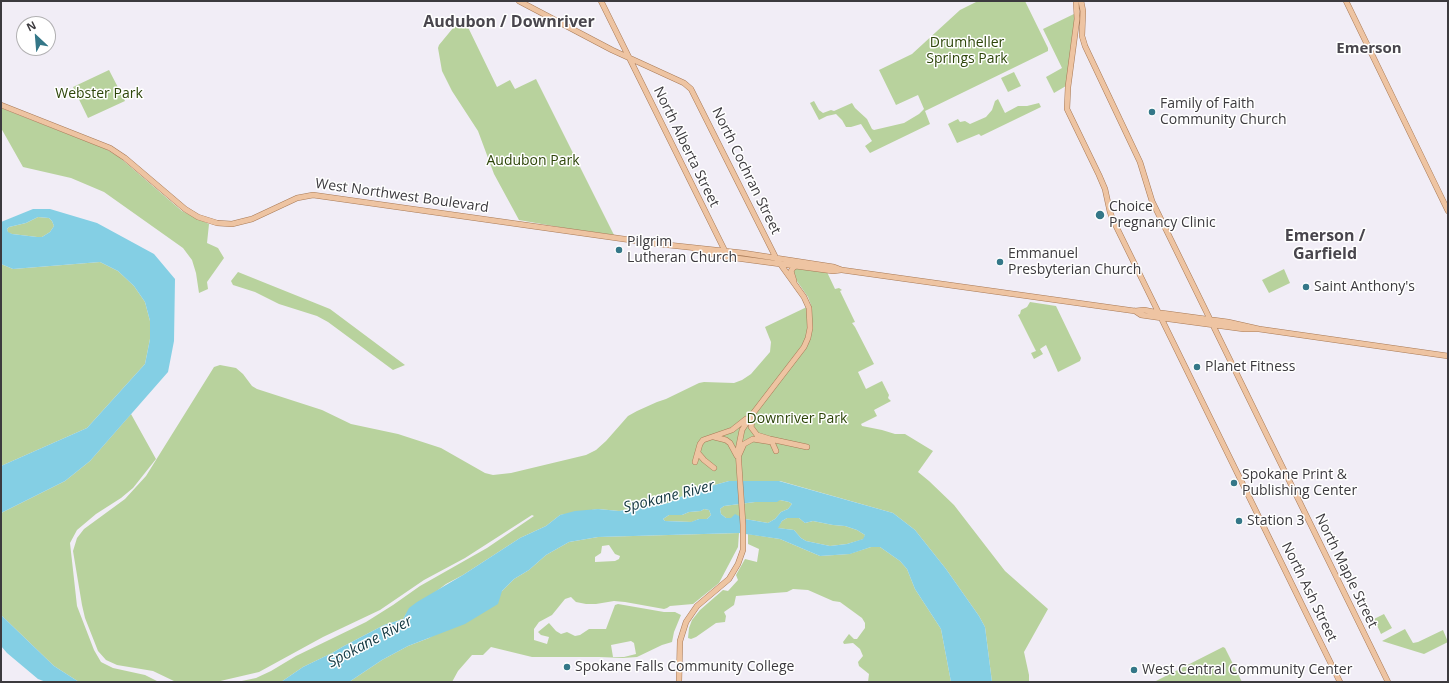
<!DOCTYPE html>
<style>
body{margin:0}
#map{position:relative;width:1449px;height:683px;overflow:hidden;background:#f1edf6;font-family:"Open Sans",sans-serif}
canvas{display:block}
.frame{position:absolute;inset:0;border:2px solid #3c3a3e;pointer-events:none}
.north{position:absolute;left:16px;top:16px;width:40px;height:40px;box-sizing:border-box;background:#fff;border:1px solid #b1b0b2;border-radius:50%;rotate:334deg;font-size:11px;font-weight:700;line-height:16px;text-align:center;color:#3c3a3e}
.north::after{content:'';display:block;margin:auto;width:14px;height:18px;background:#347788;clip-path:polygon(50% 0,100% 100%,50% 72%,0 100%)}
</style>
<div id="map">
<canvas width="1449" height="683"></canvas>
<div class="frame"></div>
<div class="north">N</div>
</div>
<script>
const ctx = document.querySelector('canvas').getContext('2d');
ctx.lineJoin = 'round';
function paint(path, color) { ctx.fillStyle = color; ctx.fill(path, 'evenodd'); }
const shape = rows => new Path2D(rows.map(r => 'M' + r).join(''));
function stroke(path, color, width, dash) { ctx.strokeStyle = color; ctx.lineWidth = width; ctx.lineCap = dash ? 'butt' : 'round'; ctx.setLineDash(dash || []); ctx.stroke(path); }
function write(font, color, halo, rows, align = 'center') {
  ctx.font = font + ' "Open Sans",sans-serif'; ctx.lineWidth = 3; ctx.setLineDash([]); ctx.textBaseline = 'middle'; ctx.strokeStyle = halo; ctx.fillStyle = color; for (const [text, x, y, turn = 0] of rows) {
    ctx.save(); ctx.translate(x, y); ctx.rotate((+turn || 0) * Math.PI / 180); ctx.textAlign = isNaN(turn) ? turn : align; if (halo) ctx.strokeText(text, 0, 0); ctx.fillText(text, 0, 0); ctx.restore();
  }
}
const green = shape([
 [978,1,1025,1,1048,48,1048,51,925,111,930,124,870,153,865,146,872,141,861,124,851,127,846,127,842,120,836,114,827,116,819,120,810,103,814,101,819,110,823,113,831,110,834,111,852,103,855,108,867,119,872,129,874,130,904,123,919,114,924,109,918,95,896,105,879,70,912,54,960,10],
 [1076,13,1066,86,1054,93,1046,77,1062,68,1043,29],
 [465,21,497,87,510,80,515,89,536,79,614,235,570,229,519,220,494,174,478,131,452,91,442,71,438,48,439,45,453,28],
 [109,70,125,101,88,118,73,87],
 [1014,72,1021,86,1008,92,1001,78],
 [998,99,1005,113,1018,106,1027,106,1039,103,1041,107,981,136,979,134,957,143,948,124,958,119,960,122,965,121,970,124,986,117,992,110,995,101],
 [1,108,106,149,119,157,182,211,209,224,207,243,218,248,224,258,207,282,208,289,199,293,196,273,192,260,183,248,104,192,71,178,23,167,1,128],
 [38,217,49,218,52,221,54,226,50,232,42,237,37,237,12,234,8,233,7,229,9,227,26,223],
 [100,262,118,271,134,286,145,302,150,321,150,339,145,364,87,428,1,466,1,264,13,269],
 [794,268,827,272,835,289,839,288,842,290,840,291,855,322,852,323,855,327,874,364,858,372,866,389,882,381,889,395,888,398,891,401,874,410,877,416,861,424,862,426,882,430,895,434,905,434,933,451,918,472,929,481,954,505,1005,571,1048,609,1024,652,1029,675,1029,682,992,682,985,627,979,616,946,569,915,530,893,513,780,481,729,481,693,491,668,503,619,511,598,509,560,515,546,526,520,538,463,575,446,584,406,614,403,619,384,625,344,646,332,653,303,667,281,682,237,682,256,678,271,671,296,656,366,622,393,605,420,586,487,548,534,516,532,515,465,558,424,580,380,610,323,637,259,672,216,682,176,682,153,671,117,665,106,660,98,651,85,618,82,605,73,551,77,538,84,529,125,499,146,476,214,367,220,365,236,368,243,374,252,386,257,389,322,410,351,424,398,434,441,448,485,473,493,475,511,473,586,455,596,450,606,441,621,424,628,416,637,411,657,402,666,399,699,383,704,382,734,383,742,380,751,374,770,352,771,342,765,327,811,305,808,297,792,274],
 [1284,269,1290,283,1269,293,1262,280],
 [238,272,330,309,405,365,393,370,328,322,317,316,279,304,255,292,233,285,231,281],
 [1030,302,1056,306,1081,358,1080,361,1058,372,1046,345,1040,349,1043,354,1034,359,1031,353,1036,351,1018,315,1020,314,1021,310,1027,307],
 [131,414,156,459,133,488,121,498,96,514,77,530,70,543,77,606,94,650,101,662,113,668,145,675,159,682,79,682,54,666,1,615,1,513,65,481,90,461],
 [780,500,789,502,792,504,788,509,781,512,775,519,768,523,745,519,726,518,721,514,720,509,724,506,755,502,768,502],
 [704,509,709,510,711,515,707,519,699,519,692,522,665,521,663,519,669,515,682,515,689,512,701,511],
 [787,518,799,518,805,523,813,521,833,525,845,526,857,530,865,535,864,539,847,544,830,546,806,541,801,538,794,530,777,528,782,521],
 [739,533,738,547,719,583,693,604,670,606,667,608,664,609,625,602,614,601,596,604,586,604,576,602,571,597,565,599,552,615,539,622,534,629,534,640,547,644,549,637,541,635,538,632,549,623,556,631,561,634,567,632,575,636,580,635,589,629,606,629,615,605,618,604,664,612,675,612,681,615,674,632,672,642,662,645,637,657,623,658,599,657,532,657,491,647,483,655,472,655,458,671,452,682,349,682,382,660,408,646,429,638,502,591,514,579,529,570,546,555,569,542,598,537],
 [609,545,615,554,620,556,619,559,615,561,595,562,595,557,601,553,602,546],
 [631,641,634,643,636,654,624,657,613,657,611,645],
 [748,534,780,539,820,556,849,554,871,547,880,547,900,561,907,569,915,589,941,629,951,682,868,682,869,674,859,666,858,662,863,656,860,649,853,643,844,644,843,642,849,634,854,639,857,639,865,628,865,623,862,618,840,602,833,601,808,590,793,589,787,592,736,596,734,605,724,612,726,616,725,622,716,623,696,637,691,639,688,638,689,628,692,620,700,610,723,590,728,591,738,580,736,575,745,559,757,562,759,549,748,544],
 [1384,614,1392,628,1381,634,1374,619],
 [1405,629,1413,643,1418,642,1443,630,1448,642,1424,654,1382,641],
 [1223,647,1225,648,1242,682,1154,682]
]);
const water = shape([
 [33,209,50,209,97,223,154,254,175,279,174,341,168,372,90,461,65,481,1,513,1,466,87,428,145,364,150,339,150,321,145,302,134,286,118,271,100,262,13,269,1,264,1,222],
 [38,217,49,218,52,221,54,226,50,232,42,237,37,237,12,234,8,232,7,229,9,227,26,223],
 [729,481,779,481,893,513,915,530,946,569,979,616,985,627,992,682,951,682,941,629,915,589,907,569,900,561,880,547,871,547,850,554,820,556,780,539,739,533,598,537,569,542,546,555,529,570,514,579,502,591,498,604,465,624,408,646,382,660,349,682,281,682,303,667,332,653,344,646,384,625,403,619,409,608,417,602,463,575,520,538,546,526,560,515,575,511,598,509,619,511,668,503,693,491],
 [780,500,789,502,792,504,788,509,781,512,775,519,768,523,745,519,735,514,731,518,726,518,721,514,720,509,724,506,755,502,777,502],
 [704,509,709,510,711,515,707,519,699,519,691,522,665,521,663,519,669,515,682,515,689,512,701,511],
 [787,518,799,518,805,523,813,521,833,525,845,526,857,530,865,535,863,539,847,544,830,546,806,541,801,538,794,530,778,528,782,521],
 [1,615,54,666,79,682,46,682,38,679,7,653,1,646]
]);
const major = shape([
 [519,1,612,50,684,83,691,89,776,258,804,297,809,308,810,328,808,338,804,347,751,416,742,430,738,450,743,525,743,550,738,564,729,579,697,606,686,622,680,641,679,682],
 [601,1,728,257],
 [1076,1,1077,19,1068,87,1067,109,1099,175,1105,189,1110,212,1113,220,1340,682],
 [1081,1,1083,11,1082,36,1085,46,1140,162,1152,201,1388,682],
 [1346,1,1448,211],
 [1,105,110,148,125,158,185,209,198,217,217,223,232,224,252,219,297,198,313,195,659,244,743,253,834,267,842,270,1135,311,1144,310,1154,312,1228,322,1259,329],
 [693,248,700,252,728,257,833,271,841,270],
 [794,281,791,271,793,268,796,266],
 [1135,311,1141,315,1162,318,1244,329,1259,329,1448,356],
 [753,415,751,427,757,435,770,439,807,447],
 [714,437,726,440,730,443,737,456],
 [698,453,704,460,714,468],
 [739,455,744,444,753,439,772,442,776,451],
 [695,462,700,444,703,440,732,430,746,419]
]);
const markers = [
 [1152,112,4,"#347788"],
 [1100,215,5,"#347788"],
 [619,250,4,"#347788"],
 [1000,262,4,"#347788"],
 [1306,287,4,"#347788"],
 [1197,367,4,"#347788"],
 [1234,483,4,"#347788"],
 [1239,521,4,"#347788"],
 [567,667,4,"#347788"],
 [1134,670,4,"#347788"]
];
const parkNames = [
 ["Drumheller",967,43],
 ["Springs Park",967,59],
 ["Webster Park",99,94],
 ["Audubon Park",533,161],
 ["Downriver Park",797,419]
];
const poiNames = [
 ["Family of Faith",1160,104],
 ["Community Church",1160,120],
 ["Choice",1109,207],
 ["Pregnancy Clinic",1109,223],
 ["Pilgrim",627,242],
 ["Lutheran Church",627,258],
 ["Emmanuel",1008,254],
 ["Presbyterian Church",1008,270],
 ["Saint Anthony's",1314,287],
 ["Planet Fitness",1205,367],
 ["Spokane Print &",1242,475],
 ["Publishing Center",1242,491],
 ["Station 3",1247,521],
 ["Spokane Falls Community College",575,667],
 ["West Central Community Center",1142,670]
];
const streetNames = [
 ["North Alberta Street",686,147,64],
 ["North Cochran Street",746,171,64],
 ["West Northwest Boulevard",402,196,8],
 ["North Maple Street",1346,571,64],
 ["North Ash Street",1309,592,64]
];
const neighbourhoodNames = [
 ["Emerson",1369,49]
];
const waterNames = [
 ["Spokane River",669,497,-14],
 ["Spokane River",370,642,-28]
];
const quarterNames = [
 ["Audubon / Downriver",509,22],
 ["Emerson /",1325,236],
 ["Garfield",1325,254]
];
paint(green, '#b8d29d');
paint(water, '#84cfe4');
stroke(major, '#a87a57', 6);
stroke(major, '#eec4a2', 5);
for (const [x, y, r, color] of markers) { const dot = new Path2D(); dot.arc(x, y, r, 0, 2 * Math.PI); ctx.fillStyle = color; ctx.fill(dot); stroke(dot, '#fff', 1.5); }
write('14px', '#2d4509', '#fff', parkNames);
write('14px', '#3c3a3e', '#fff', poiNames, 'left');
write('14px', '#3c3a3e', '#fff', streetNames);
write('bold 15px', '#49464d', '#fff', neighbourhoodNames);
write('italic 15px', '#153942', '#fff', waterNames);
write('bold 16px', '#49464d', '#fff', quarterNames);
</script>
